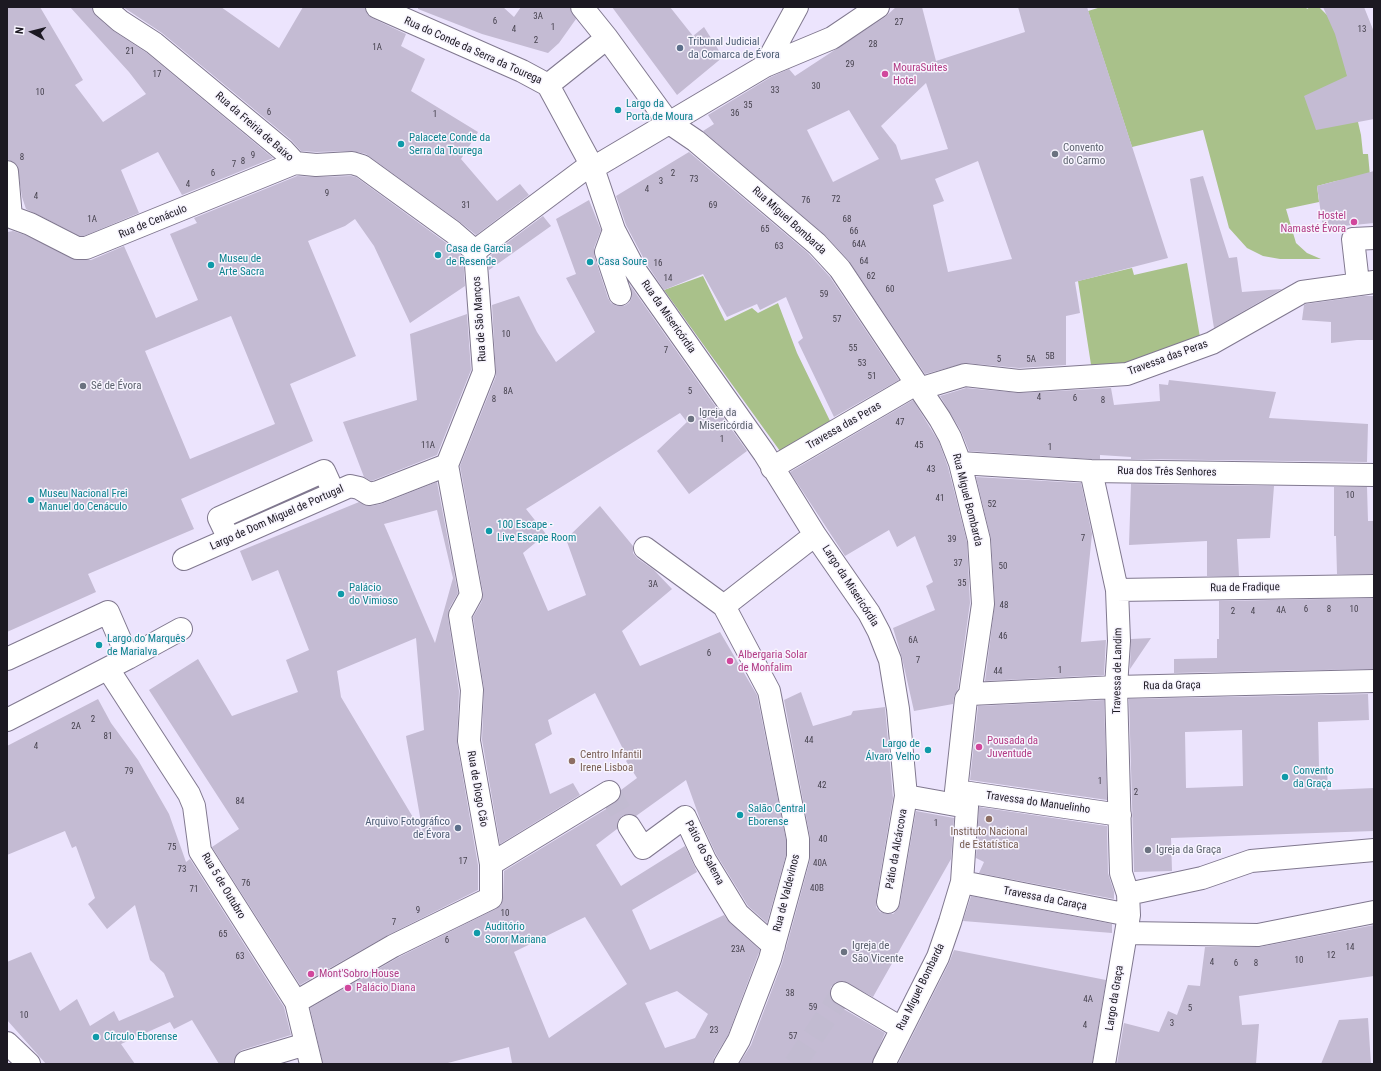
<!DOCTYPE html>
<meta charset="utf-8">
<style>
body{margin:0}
#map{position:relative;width:1381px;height:1071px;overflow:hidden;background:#ece4fd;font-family:"Roboto Condensed",sans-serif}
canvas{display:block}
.frame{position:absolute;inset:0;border:8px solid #1c1922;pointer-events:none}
.north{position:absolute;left:12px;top:12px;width:40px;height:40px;-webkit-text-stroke:3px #f7f4fe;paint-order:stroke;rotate:277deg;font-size:11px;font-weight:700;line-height:16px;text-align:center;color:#1c1922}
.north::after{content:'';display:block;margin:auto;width:14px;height:18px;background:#1c1922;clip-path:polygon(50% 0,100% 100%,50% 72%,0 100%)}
</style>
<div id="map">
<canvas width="1381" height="1071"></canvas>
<div class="frame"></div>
<div class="north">N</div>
</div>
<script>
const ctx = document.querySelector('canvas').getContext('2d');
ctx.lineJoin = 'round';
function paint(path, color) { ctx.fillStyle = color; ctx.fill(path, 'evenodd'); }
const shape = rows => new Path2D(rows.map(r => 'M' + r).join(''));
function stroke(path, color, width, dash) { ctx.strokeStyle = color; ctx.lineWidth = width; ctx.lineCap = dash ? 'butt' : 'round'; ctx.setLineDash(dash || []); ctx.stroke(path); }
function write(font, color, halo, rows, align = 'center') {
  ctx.font = font + ' "Roboto Condensed",sans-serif'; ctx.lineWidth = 3; ctx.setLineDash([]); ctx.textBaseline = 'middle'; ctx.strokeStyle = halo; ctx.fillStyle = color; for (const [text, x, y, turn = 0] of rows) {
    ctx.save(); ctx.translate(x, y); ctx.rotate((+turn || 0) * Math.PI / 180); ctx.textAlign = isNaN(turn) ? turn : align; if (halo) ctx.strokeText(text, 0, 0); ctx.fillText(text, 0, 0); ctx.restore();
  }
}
const green = shape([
 [1101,7,1306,7,1307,9,1310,7,1319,7,1330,18,1341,48,1361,135,1363,154,1368,154,1370,176,1336,181,1317,186,1319,202,1286,209,1296,243,1307,253,1321,259,1280,259,1263,256,1247,248,1229,228,1203,130,1132,147,1088,11],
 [1187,263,1201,343,1124,365,1092,371,1078,281,1132,268,1134,275],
 [703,276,725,321,752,308,758,313,778,303,797,353,832,425,780,451,664,290]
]);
const building = shape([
 [7,7,40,7,83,80,75,85,103,122,146,94,129,72,70,7,92,7,96,16,112,30,147,53,273,158,182,195,158,152,121,170,139,213,84,236,80,236,26,209,22,197,17,165,7,159],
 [123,7,221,7,279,48,303,7,365,7,367,14,372,18,406,34,401,46,425,59,411,91,478,132,461,159,497,201,520,184,529,195,476,235,460,222,366,154,352,151,316,152,301,151,291,140,162,33],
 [418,7,503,7,514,17,521,7,570,7,576,19,559,43,548,53,482,34,418,9],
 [612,7,670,7,693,36,704,27,723,57,677,95],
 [896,7,922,7,936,61,1025,32,1018,7,1087,7,1168,258,1075,282,1080,313,1066,316,1066,365,1019,368,966,363,925,374,849,261,825,235,703,131,714,124,708,115,771,77,789,69,795,76,885,17],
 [926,83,948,149,901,160,896,145,881,126],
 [849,110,879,159,833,182,807,130],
 [978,161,1012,259,948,272,933,205,944,201,935,179],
 [1323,7,1364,7,1374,32,1374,119,1316,130,1304,96,1347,76,1335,34],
 [689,152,808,253,830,277,899,380,834,417,798,342,803,338,786,297,760,310,757,304,727,317,703,274,664,290,646,263,626,225,616,196],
 [1374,171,1374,223,1323,228,1317,186],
 [297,176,317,177,351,176,356,177,445,242,463,257,465,286,410,323,374,246,355,219,345,226,308,241,356,356,290,384,313,441,181,499,194,529,88,574,96,592,7,632,7,232,13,231,25,235,77,260,91,260,124,246,156,318,198,300,170,234,197,223,194,218],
 [231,316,275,424,190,459,145,351],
 [1203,176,1229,258,1237,257,1242,292,1282,289,1214,328,1190,179],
 [589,200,601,230,594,248,594,255,608,298,611,303,617,306,624,306,629,303,632,297,630,285,747,451,689,494,657,451,687,422,680,413,526,509,546,534,523,553,548,611,586,595,566,539,600,506,633,546,633,553,637,558,654,570,672,589,622,631,640,666,720,632,757,695,786,840,786,855,767,923,748,906,716,854,701,822,686,780,636,816,629,814,622,816,618,821,617,829,596,845,621,886,685,846,697,872,632,910,650,950,724,915,730,923,760,950,758,955,728,1035,714,1058,713,1064,511,1064,512,1063,509,1047,444,1064,323,1064,310,1008,399,957,496,909,501,905,503,898,504,871,616,803,620,798,621,790,637,778,626,761,628,759,595,693,548,720,552,734,535,744,550,794,573,783,580,795,500,844,482,740,484,688,473,617,482,601,483,593,460,466,496,376,492,305,519,296,537,332,556,362,595,332,566,278,576,274,556,219],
 [585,917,627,984,549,1038,514,952],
 [677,991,708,1014,695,1038,665,1048,645,1003],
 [543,216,551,226,489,270,488,257],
 [1363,296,1374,296,1374,340,1357,340,1331,343,1331,322,1302,320,1304,305,1306,304],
 [467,314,471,370,437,455,374,480,371,481,364,477,343,422,417,400,410,334],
 [1169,380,1276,392,1269,418,1368,424,1367,462,1131,459,1131,457,1100,455,1100,459,1091,459,969,451,961,431,940,396,966,388,1020,393,1111,388,1114,405,1160,401,1159,384,1168,385],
 [913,400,939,442,948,467,967,542,970,603,958,689,954,697,953,704,914,711,902,658,893,628,935,610,926,586,933,582,915,536,897,547,889,530,845,556,790,472],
 [976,477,1081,483,1092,534,1081,642,1106,640,1104,675,985,681,995,603,991,539],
 [437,482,458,593,449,609,448,617,459,691,457,743,478,865,478,890,388,935,300,985,212,847,239,829,149,690,198,659,232,716,298,692,286,660,309,650,278,570,252,581,240,551,359,502,371,506,381,504],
 [437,510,453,578,435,643,384,524],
 [416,638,424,730,406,736,423,834,341,697,337,671],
 [1131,484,1274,486,1270,538,1237,539,1239,576,1207,576,1207,541,1129,545],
 [1334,487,1367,487,1368,521,1374,521,1374,574,1337,574,1336,536,1334,536],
 [1374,598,1374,669,1174,673,1174,659,1217,658,1217,639,1219,639,1219,601],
 [1151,638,1130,669,1131,639],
 [801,692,813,726,851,715,853,711,885,707,893,798,876,900,876,907,880,912,886,914,893,914,897,910,900,904,916,811,954,818,951,859,873,997,843,981,836,982,831,987,830,993,831,999,835,1004,885,1033,872,1064,739,1064,751,1045,782,963,810,860,810,837,784,700],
 [1368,694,1369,720,1318,722,1319,768,1327,768,1328,790,1374,788,1374,831,1171,838,1172,871,1134,872,1129,699],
 [1242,730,1243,786,1186,788,1185,732],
 [98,699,111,723,138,760,169,814,186,862,190,859,284,1007,291,1035,242,1050,237,1054,234,1064,219,1064,192,1020,174,1029,170,1022,121,1044,135,1064,46,1064,7,1020,7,962,31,952,60,1011,77,999,90,1026,114,1011,119,1021,174,997,164,973,150,960,135,905,107,929,88,904,95,898,76,846,72,848,65,831,7,855,7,746],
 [1104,700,1107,800,970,780,978,706],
 [979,807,1107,826,1108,873,1114,892,1114,899,979,873,984,862,976,858],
 [971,896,1112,924,1112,933,963,921],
 [1374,925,1374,976,1239,996,1242,1025,1259,1024,1256,1064,1117,1064,1124,1023,1159,1032,1168,1011,1177,1015,1188,985,1200,986,1205,947,1260,947],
 [954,950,1106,980,1092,1064,898,1064,949,963],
 [1368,1018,1371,1064,1321,1064,1339,1020]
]);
const minorTunnel = shape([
 [609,792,629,826],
 [795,1064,842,993]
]);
const minor = shape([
 [104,7,120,21,154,43,283,150,295,163,316,165,352,163,362,166,453,232,475,251],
 [377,7,522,71,548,85],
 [582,7,607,38,668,122,696,141,817,244,840,269,940,419,950,437,960,463,979,540,983,604,970,694,966,699,956,791,967,807,962,882,950,922,938,957,884,1064],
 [765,66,797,7],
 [548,85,593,168,765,66,832,38,878,7],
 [548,85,607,38],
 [593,168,614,230,635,270,764,453,815,535,869,613,879,632,890,660,898,709,906,796,967,807],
 [7,172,11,217],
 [11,217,30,224,77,248,86,248,295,163],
 [614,230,606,252,620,294],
 [475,251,590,165],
 [1358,283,1353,239,1374,238],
 [919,389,965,375,1019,381,1127,374,1212,343,1302,292,1374,282],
 [960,463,1091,471,1374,475],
 [772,468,916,384],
 [1091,471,1117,590,1119,641,1116,687,1121,873,1128,894,1129,915,1104,1064],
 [229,539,219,518,324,471,334,493],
 [645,548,724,606,769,691,798,839,798,857,770,959,739,1040,725,1064],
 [184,559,350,486,359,488,369,494,378,492,447,465,484,372,475,251],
 [1117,590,1374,586],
 [724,606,815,535],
 [7,659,108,612,128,658],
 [108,669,189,794,194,806,200,851,296,1002,311,1064],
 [970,694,1116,687,1374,681],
 [7,720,128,658,181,629],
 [956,791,1120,815],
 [629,826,643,848,685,817,705,860,738,914,774,946],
 [491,864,609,792],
 [962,882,1129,915],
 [1128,894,1202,878,1251,861,1374,850],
 [888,902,906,796],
 [1126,933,1258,935,1374,912],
 [842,993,901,1028],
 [296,1002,393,946,491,898,491,864,469,741,472,690,460,615,471,595,447,465],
 [7,1043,29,1064],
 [246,1062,306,1044]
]);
const markers = [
 [680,48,4,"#5c6f8a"],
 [885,74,4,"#d1479c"],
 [618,110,4,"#0f9aa8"],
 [401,144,4,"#0f9aa8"],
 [1055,154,4,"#6b7280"],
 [1354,222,4,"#d1479c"],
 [438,255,4,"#0f9aa8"],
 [590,262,4,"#0f9aa8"],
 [211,265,4,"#0f9aa8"],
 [83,386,4,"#6b7280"],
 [691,419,4,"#6b7280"],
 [31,500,4,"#0f9aa8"],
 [489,531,4,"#0f9aa8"],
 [341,594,4,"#0f9aa8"],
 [99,645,4,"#0f9aa8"],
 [730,661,4,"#d1479c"],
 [979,747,4,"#d1479c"],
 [928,750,4,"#0f9aa8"],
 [572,761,4,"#8d6e63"],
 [1285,777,4,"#0f9aa8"],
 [740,815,4,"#0f9aa8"],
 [989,819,4,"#8d6e63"],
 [458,828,4,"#5c6f8a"],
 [1148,850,4,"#6b7280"],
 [477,933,4,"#0f9aa8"],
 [844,952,4,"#6b7280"],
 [311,974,4,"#d1479c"],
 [348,988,4,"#d1479c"],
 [96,1037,4,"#0f9aa8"]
];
const numberNames = [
 ["3A",538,17],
 ["6",495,22],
 ["27",899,23],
 ["1",553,28],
 ["4",514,30],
 ["13",1362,30],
 ["2",536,41],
 ["28",873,45],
 ["1A",377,48],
 ["21",130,52],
 ["29",850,65],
 ["17",157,75],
 ["30",816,87],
 ["33",775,91],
 ["10",40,93],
 ["35",748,106],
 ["6",269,113],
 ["36",735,114],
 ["1",435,115],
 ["9",253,156],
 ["8",22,158],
 ["8",243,162],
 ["7",234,165],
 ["6",213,174],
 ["2",673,174],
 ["73",694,180],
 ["3",661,182],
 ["4",188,185],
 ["4",647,190],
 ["9",327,194],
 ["4",36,197],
 ["72",836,200],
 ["76",806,201],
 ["31",466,206],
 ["69",713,206],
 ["1A",92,220],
 ["68",847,220],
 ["65",765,230],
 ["66",854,232],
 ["64A",859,245],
 ["63",779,247],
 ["64",864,262],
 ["16",658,264],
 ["62",871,277],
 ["14",668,279],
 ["60",890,290],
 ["59",824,295],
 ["57",837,320],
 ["10",506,335],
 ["55",853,349],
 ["7",666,351],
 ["5B",1050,357],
 ["5",999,360],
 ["5A",1031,360],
 ["53",862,364],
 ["51",872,377],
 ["8A",508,392],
 ["5",690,392],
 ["4",1039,398],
 ["6",1075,399],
 ["8",494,400],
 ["8",1103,401],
 ["47",900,423],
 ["1",722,440],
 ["11A",428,446],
 ["45",919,446],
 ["1",1050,448],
 ["43",931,470],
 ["10",1350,496],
 ["41",940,499],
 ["52",992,505],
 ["7",1083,539],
 ["39",952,540],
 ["37",958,564],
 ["50",1003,567],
 ["35",962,584],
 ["3A",653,585],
 ["48",1004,606],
 ["6",1306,610],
 ["8",1329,610],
 ["10",1354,610],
 ["4A",1281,611],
 ["2",1233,612],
 ["4",1253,612],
 ["46",1003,637],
 ["6A",913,641],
 ["6",709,654],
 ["7",918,661],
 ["1",1060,671],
 ["44",998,672],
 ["2",93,720],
 ["2A",76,727],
 ["81",108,737],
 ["44",809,741],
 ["4",36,747],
 ["79",129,772],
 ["1",1100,782],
 ["42",822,786],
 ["2",1136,793],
 ["84",240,802],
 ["1",936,824],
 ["40",823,840],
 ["75",172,848],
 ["17",463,862],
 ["40A",820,864],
 ["73",182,870],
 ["76",246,884],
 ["40B",817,889],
 ["71",194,890],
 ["9",418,911],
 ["10",505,914],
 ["7",394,923],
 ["65",223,935],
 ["6",447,941],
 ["14",1350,948],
 ["23A",738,950],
 ["12",1331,956],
 ["63",240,957],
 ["10",1299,961],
 ["4",1212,963],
 ["6",1236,964],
 ["8",1256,964],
 ["38",790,994],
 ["4A",1088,1000],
 ["59",813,1008],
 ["5",1190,1009],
 ["10",24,1016],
 ["3",1172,1024],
 ["4",1085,1026],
 ["23",714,1031],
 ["57",793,1037]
];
const serviceNames = [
 ["Tribunal Judicial",688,42],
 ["da Comarca de Évora",688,55],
 ["Arquivo Fotográfico",450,822,"right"],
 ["de Évora",450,835,"right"]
];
const streetNames = [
 ["Rua do Conde da Serra da Tourega",473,51,24],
 ["Rua da Freiria de Baixo",254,127,41],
 ["Rua Miguel Bombarda",789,221,42],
 ["Rua de Cenáculo",153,222,-22],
 ["Rua da Misericórdia",668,317,55],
 ["Rua de São Manços",480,319,-94],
 ["Travessa das Peras",1168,358,-20],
 ["Travessa das Peras",844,426,-30],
 ["Rua dos Três Senhores",1167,472,1],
 ["Rua Miguel Bombarda",967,500,76],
 ["Largo de Dom Miguel de Portugal",277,518,-24],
 ["Largo da Misericórdia",850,586,57],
 ["Rua de Fradique",1245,588,-1],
 ["Travessa de Landim",1118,671,-89],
 ["Rua da Graça",1172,686,-1],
 ["Rua de Diogo Cão",477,789,80],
 ["Travessa do Manuelinho",1038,803,8],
 ["Pátio da Alcárcova",897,849,-80],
 ["Pátio do Salema",704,853,62],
 ["Rua 5 de Outubro",223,886,59],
 ["Rua de Valdevinos",787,893,-76],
 ["Travessa da Caraça",1045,899,11],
 ["Rua Miguel Bombarda",921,987,-64],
 ["Largo da Graça",1115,998,-81]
];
const hotelNames = [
 ["MouraSuites",893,68],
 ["Hotel",893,81],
 ["Hostel",1346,216,"right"],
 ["Namasté Évora",1346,229,"right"],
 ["Albergaria Solar",738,655],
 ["de Monfalim",738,668],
 ["Pousada da",987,741],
 ["Juventude",987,754],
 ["Mont'Sobro House",319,974],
 ["Palácio Diana",356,988]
];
const cultureNames = [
 ["Largo da",626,104],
 ["Porta de Moura",626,117],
 ["Palacete Conde da",409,138],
 ["Serra da Tourega",409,151],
 ["Casa de Garcia",446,249],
 ["de Resende",446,262],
 ["Museu de",219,259],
 ["Arte Sacra",219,272],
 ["Casa Soure",598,262],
 ["Museu Nacional Frei",39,494],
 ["Manuel do Cenáculo",39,507],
 ["100 Escape -",497,525],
 ["Live Escape Room",497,538],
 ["Palácio",349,588],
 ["do Vimioso",349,601],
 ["Largo do Marquês",107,639],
 ["de Marialva",107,652],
 ["Largo de",920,744,"right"],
 ["Álvaro Velho",920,757,"right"],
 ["Convento",1293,771],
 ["da Graça",1293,784],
 ["Salão Central",748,809],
 ["Eborense",748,822],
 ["Auditório",485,927],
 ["Soror Mariana",485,940],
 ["Círculo Eborense",104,1037]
];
const worshipNames = [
 ["Convento",1063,148],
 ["do Carmo",1063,161],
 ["Sé de Évora",91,386],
 ["Igreja da",699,413],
 ["Misericórdia",699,426],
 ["Igreja da Graça",1156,850],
 ["Igreja de",852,946],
 ["São Vicente",852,959]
];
const educationNames = [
 ["Centro Infantil",580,755],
 ["Irene Lisboa",580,768],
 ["Instituto Nacional",989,832,"center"],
 ["de Estatística",989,845,"center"]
];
paint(green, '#a9c18a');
paint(building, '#c4bbd3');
stroke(minorTunnel, '#c2bbd1', 22, [22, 11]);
stroke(minor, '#80788f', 24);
stroke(minor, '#fff', 22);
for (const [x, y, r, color] of markers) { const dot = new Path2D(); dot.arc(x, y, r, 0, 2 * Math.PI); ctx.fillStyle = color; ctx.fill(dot); stroke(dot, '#f7f4fe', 1.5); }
write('9px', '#46424e', null, numberNames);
write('11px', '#4e5e75', '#f7f4fe', serviceNames, 'left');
write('11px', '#1c1922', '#f7f4fe', streetNames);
write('11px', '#b23c85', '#f7f4fe', hotelNames, 'left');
write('11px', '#0d838f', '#f7f4fe', cultureNames, 'left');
write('11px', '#5b616d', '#f7f4fe', worshipNames, 'left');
write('11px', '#785e54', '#f7f4fe', educationNames, 'left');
</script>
